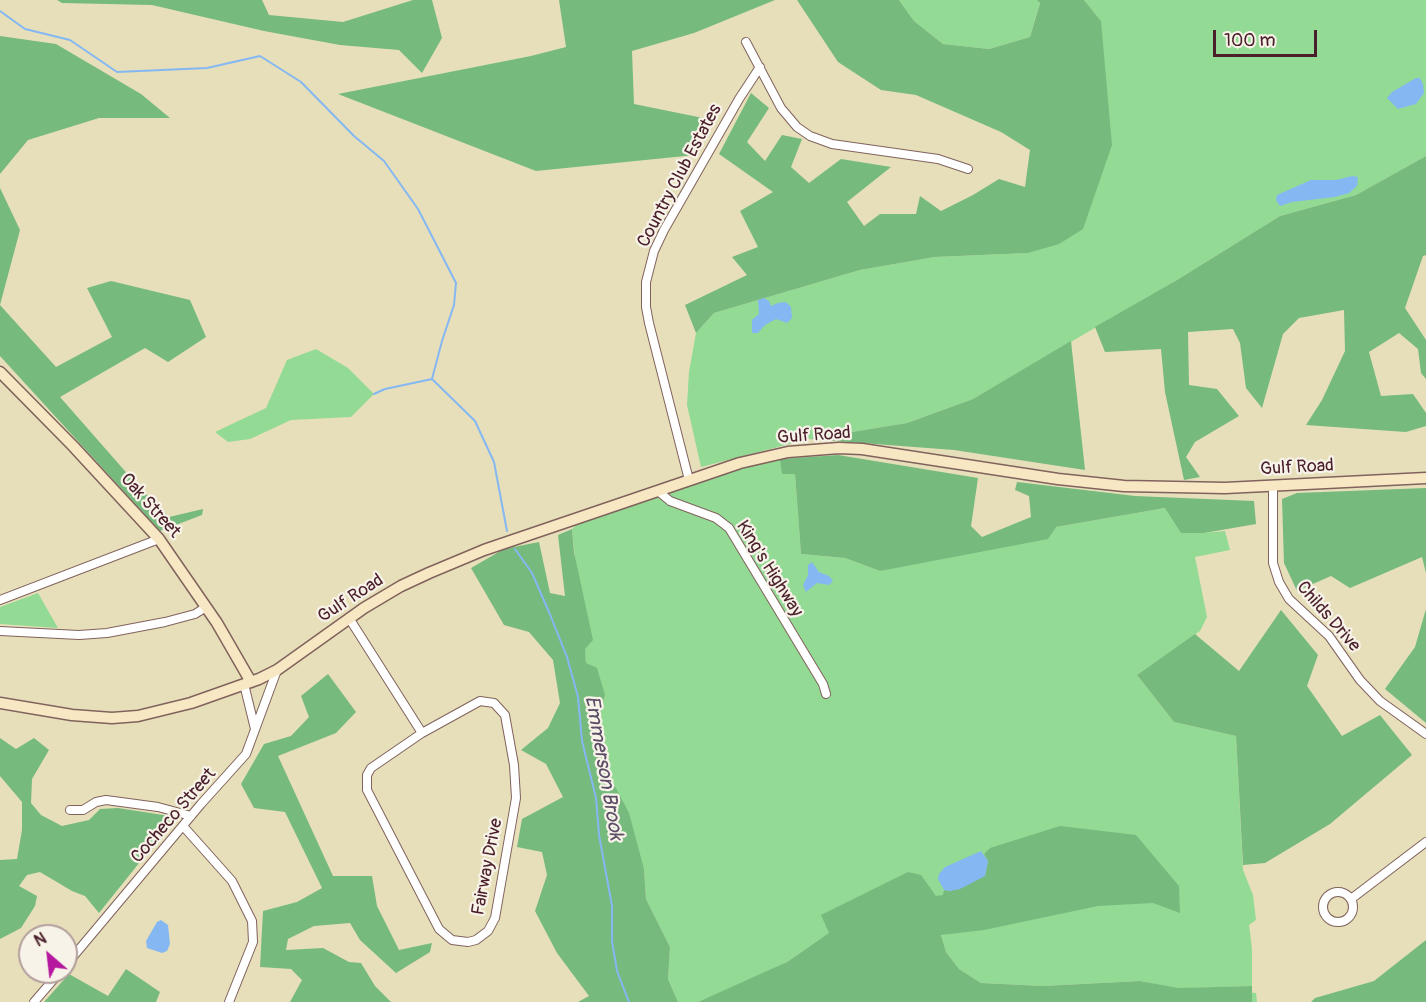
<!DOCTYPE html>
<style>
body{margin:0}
#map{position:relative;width:1426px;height:1002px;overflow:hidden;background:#e6dfba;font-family:Pangolin,sans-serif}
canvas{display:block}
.north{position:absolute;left:18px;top:924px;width:60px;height:60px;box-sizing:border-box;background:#f7f3e8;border:2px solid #b29e9c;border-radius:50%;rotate:332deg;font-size:16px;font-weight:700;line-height:24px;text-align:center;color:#4a1f2b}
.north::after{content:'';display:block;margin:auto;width:21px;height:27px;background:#b5179e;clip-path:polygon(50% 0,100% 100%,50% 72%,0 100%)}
.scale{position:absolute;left:1213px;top:30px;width:104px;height:27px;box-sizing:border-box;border:3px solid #4a1f2b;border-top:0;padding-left:8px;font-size:18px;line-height:21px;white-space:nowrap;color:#4a1f2b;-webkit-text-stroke:4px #f7f3e8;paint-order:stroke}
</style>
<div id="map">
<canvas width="1426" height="1002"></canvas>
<div class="north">N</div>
<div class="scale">100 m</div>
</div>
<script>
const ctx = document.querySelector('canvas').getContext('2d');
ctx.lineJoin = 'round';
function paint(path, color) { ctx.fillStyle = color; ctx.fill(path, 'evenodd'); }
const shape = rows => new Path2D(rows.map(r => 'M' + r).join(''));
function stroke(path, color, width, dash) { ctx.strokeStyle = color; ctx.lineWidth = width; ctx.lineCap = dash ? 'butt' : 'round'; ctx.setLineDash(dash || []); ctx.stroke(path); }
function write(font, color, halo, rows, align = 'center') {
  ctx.font = font + ' Pangolin,sans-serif'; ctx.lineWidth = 4.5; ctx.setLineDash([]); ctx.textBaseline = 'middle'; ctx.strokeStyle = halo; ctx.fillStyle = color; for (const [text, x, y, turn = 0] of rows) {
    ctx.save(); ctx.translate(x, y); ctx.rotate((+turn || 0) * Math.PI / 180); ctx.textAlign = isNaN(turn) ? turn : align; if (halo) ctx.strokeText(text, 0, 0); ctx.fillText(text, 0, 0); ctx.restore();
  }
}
const green = shape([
 [899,0,1037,0,1040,2,1030,37,989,49,943,44,914,21],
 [1084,0,1426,0,1426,156,1356,195,1280,216,1177,280,973,399,907,423,809,439,701,467,687,405,689,372,696,333,714,313,860,270,935,257,1028,253,1101,21],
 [316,349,348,368,374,394,351,417,291,420,250,439,228,442,215,432,266,408,287,360],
 [780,459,795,474,801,554,845,558,880,571,1056,527,1165,508,1203,533,1225,531,1230,550,1195,557,1207,617,1200,631,1137,675,1174,722,1236,736,1243,870,1253,895,1256,920,1249,925,1252,949,1252,986,1190,988,1256,993,1257,1002,1108,1002,1169,987,1140,981,1043,986,981,983,959,969,946,952,942,939,939,911,919,881,787,973,825,936,787,962,737,986,698,1002,678,1002,668,979,670,947,646,899,644,869,593,744,605,695,586,663,572,529,582,520,730,469],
 [38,593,58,628,0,624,0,607]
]);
const forest = shape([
 [57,0,262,0,269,15,343,22,413,0,432,0,442,38,422,73,399,50,340,45,264,31,152,5,62,3],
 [559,0,775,0,694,33,632,51,634,104,703,118,695,155,536,171,338,94,531,56,566,47],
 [797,0,899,0,914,21,943,44,989,49,1030,37,1040,3,1037,0,1084,0,1101,21,1112,145,1083,229,1059,244,1028,253,935,257,860,270,714,313,696,333,685,305,747,275,732,257,758,247,740,211,773,192,719,154,751,93,769,108,747,142,765,161,782,135,802,139,791,167,809,183,841,159,891,167,847,202,864,226,880,214,916,214,920,196,941,211,973,195,999,179,1025,187,1030,150,1001,132,916,95,881,90,838,62],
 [0,36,56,44,141,94,170,118,99,118,28,140,0,174],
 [1426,156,1426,255,1423,256,1405,308,1426,340,1426,379,1421,373,1418,349,1399,333,1369,352,1381,396,1413,394,1426,413,1426,426,1406,432,1306,425,1322,400,1345,351,1344,310,1299,318,1283,334,1262,408,1246,388,1240,343,1233,329,1188,332,1189,385,1217,389,1239,416,1195,442,1186,457,1200,477,1184,480,1165,392,1161,349,1105,352,1095,327,1177,280,1280,216,1356,195],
 [0,188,20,230,0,305],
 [111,281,190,300,206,337,168,362,145,348,60,397,139,487,169,517,203,509,202,515,160,531,0,356,0,305,56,367,112,337,87,288],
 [1071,341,1085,470,954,450,809,439,907,423,973,399],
 [838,455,978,478,971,526,982,537,1031,517,1029,496,1015,490,1017,482,1135,496,1254,501,1256,524,1204,533,1181,533,1165,508,1056,527,1048,539,880,571,845,558,801,554,795,474,782,474,780,459],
 [1426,488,1426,573,1422,557,1350,588,1331,576,1297,591,1284,563,1282,499,1297,493],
 [572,529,574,552,593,640,585,649,586,663,597,668,605,695,593,744,629,813,644,869,646,899,670,947,668,979,678,1002,578,1002,589,996,557,953,535,911,547,875,542,852,517,847,522,819,563,797,546,764,521,750,548,728,560,703,553,660,529,632,504,625,471,568,504,549,539,542,550,593,565,596,558,535],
 [1426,609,1426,723,1385,689,1415,647],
 [1281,610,1318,655,1307,686,1342,736,1380,715,1412,755,1330,824,1265,863,1243,865,1236,736,1174,722,1137,675,1195,634,1239,671],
 [328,674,356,712,336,733,278,756,333,876,372,876,377,906,399,950,432,943,430,952,396,973,360,940,350,923,314,926,288,939,286,950,323,948,349,962,361,963,375,986,391,1002,290,1002,302,980,291,969,260,967,263,911,297,902,322,888,285,812,254,808,241,784,264,744,291,736,309,717,301,696],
 [0,738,16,749,34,738,49,750,32,779,31,803,41,815,62,826,89,820,100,809,118,808,176,817,99,913,85,896,72,891,40,872,27,875,19,886,37,896,35,906,21,928,0,939,0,860,17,859,22,830,22,802,0,776],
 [1060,826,1136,835,1179,886,1180,913,1153,903,1098,906,984,930,941,935,946,952,959,969,981,983,1043,986,1140,981,1178,988,1252,986,1252,1002,698,1002,787,962,829,933,821,915,908,872,921,875,936,896,943,895,944,890,950,891,985,876,988,861,984,854,990,848],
 [1426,940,1426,1002,1311,1002,1315,998,1374,981],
 [126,969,160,992,156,1002,44,1002,69,974,108,996]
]);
const water = shape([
 [1416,78,1420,78,1423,84,1424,93,1416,104,1398,109,1387,98,1392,92],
 [1352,176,1358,177,1357,186,1349,193,1335,197,1292,202,1280,206,1276,200,1277,195,1311,180,1336,180],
 [764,298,769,301,771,306,778,303,786,302,791,307,792,318,787,323,776,319,765,325,758,333,752,333,752,320,759,314,758,300],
 [812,562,819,572,829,576,833,581,829,585,817,583,806,592,803,585,808,575,808,565],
 [981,851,988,861,985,876,960,889,950,891,944,890,938,879,939,874,945,867],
 [161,920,168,925,170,944,167,951,162,953,147,948,146,941,157,922]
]);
const stream = shape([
 [0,11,25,29,70,40,117,72,207,68,260,56,301,82,354,136,384,161,418,209,456,283,454,305,442,341,432,379],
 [432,379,475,421,494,462,507,531],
 [374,394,385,389,432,379],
 [515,549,532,573,549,612,567,657,578,697,582,741,596,798,599,835,612,906,612,941,617,971,629,1002]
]);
const street = shape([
 [746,42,781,108,797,127,810,136,832,144,938,159,968,169],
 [689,480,649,323,646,307,646,282,654,251,664,230,739,99,760,67],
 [1273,486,1273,563,1279,582,1289,599,1329,636,1360,680,1380,701,1426,734],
 [658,491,670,501,716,518,729,528,823,684,826,694],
 [0,600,159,539],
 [349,618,422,733,480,701,494,703,505,715,514,765,516,798,495,918,488,931,476,940,468,942,452,940,439,929,367,790,367,775,371,768,422,733],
 [0,631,79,635,107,633,165,622,195,614,206,607],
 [244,684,255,729],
 [70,810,83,810,96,802,106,800,158,807,191,816],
 [183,826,232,881,252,921,253,942,229,1002],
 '1323 907a15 15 0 1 1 30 0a15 15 0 1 1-30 0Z',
 [1351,899,1426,842],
 [66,965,201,804,246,754,277,670],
 [34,1002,60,972]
]);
const secondary = shape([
 [0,372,73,446,159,539,217,623,251,682],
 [0,703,72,715,112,718,138,716,191,703,259,679,277,670,364,608,401,586,429,573,484,550,740,463,788,452,839,448,862,449,1058,479,1124,486,1225,488,1426,478]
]);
const streetNames = [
 ["Country Club Estates",680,176,-62],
 ["Gulf Road",814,436,-4],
 ["Gulf Road",1297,468,-3],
 ["Oak Street",150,506,48],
 ["King's Highway",769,569,58],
 ["Gulf Road",351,599,-33],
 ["Childs Drive",1328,617,49],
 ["Cocheco Street",174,816,-49],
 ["Fairway Drive",488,867,-79]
];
const waterNames = [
 ["Emmerson Brook",603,768,80]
];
paint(green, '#93da95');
paint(forest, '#76ba7e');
paint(water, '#85b8f2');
stroke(stream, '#85b8f2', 2);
stroke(street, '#81625d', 10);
stroke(secondary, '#81625d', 13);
stroke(street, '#fff', 8);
stroke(secondary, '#f7e8c3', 10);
write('18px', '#4a1f2b', '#f7f3e8', streetNames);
write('italic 20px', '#5c4d67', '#f7f3e8', waterNames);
</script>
